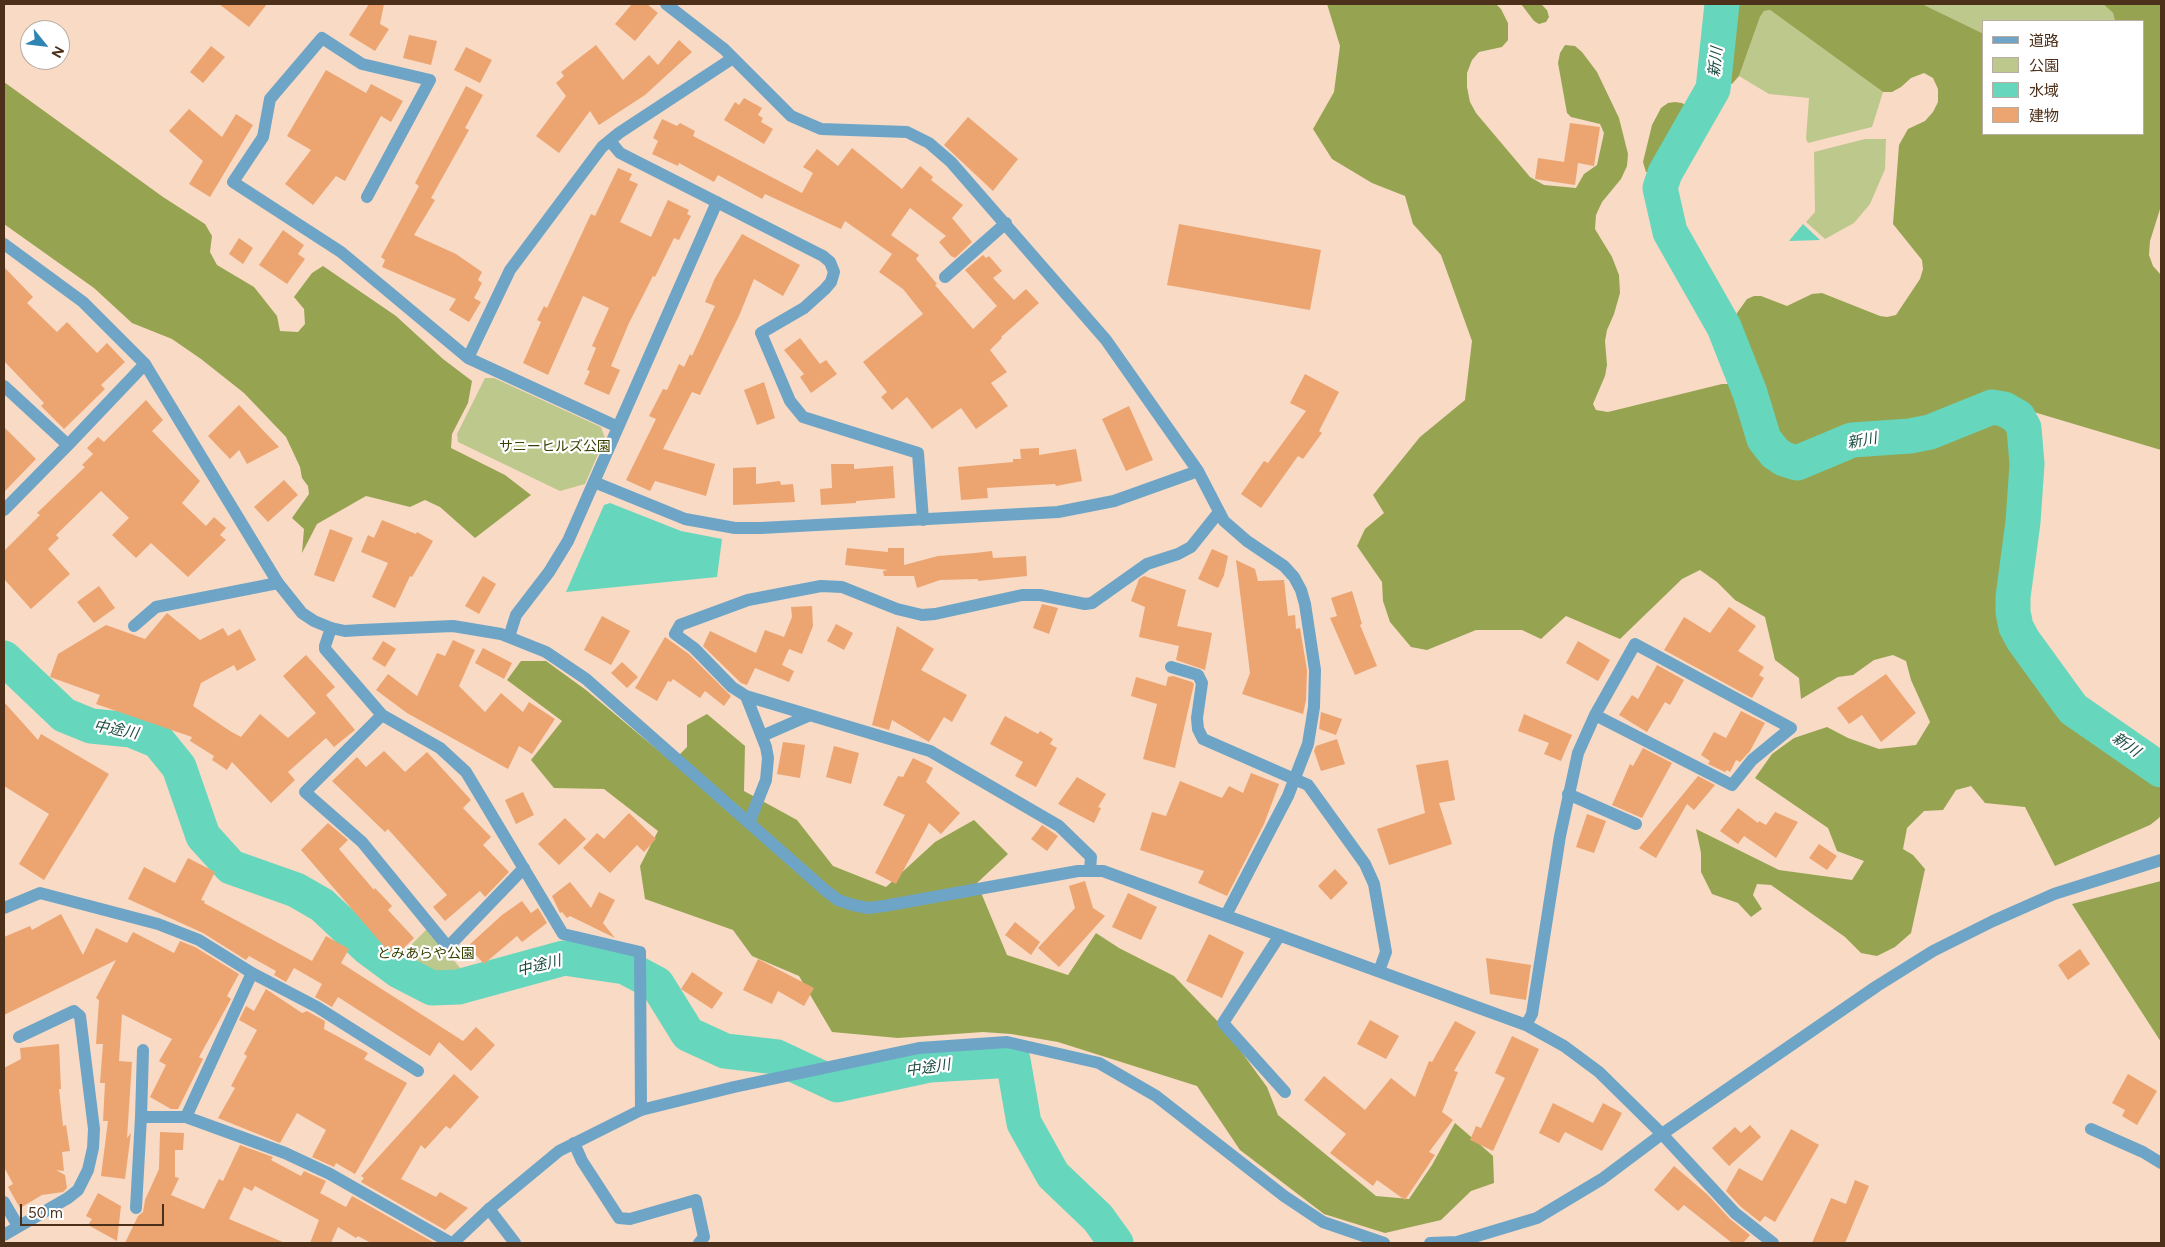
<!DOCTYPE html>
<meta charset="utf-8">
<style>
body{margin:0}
#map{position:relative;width:2165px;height:1247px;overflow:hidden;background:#f8dac5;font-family:Figtree,"Noto Sans JP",sans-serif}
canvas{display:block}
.frame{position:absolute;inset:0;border:5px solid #4d301a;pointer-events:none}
.legend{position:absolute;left:1982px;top:20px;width:162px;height:115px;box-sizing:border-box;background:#fff;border:1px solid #b8aca3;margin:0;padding:6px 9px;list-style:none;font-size:15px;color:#4d301a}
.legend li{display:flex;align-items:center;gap:10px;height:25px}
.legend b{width:25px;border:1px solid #b8aca3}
.north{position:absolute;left:20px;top:20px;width:50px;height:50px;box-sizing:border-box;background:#fff;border:1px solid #b8aca3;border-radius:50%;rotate:119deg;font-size:14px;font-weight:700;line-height:20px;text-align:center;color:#4d301a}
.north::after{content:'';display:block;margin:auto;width:18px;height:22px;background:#2e85b4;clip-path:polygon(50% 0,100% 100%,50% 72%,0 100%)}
.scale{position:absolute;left:20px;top:1204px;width:144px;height:22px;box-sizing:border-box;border:2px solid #4d301a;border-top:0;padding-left:6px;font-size:15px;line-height:18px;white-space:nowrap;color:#4d301a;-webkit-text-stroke:4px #fff;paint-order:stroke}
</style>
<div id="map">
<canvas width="2165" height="1247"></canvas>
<div class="frame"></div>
<ul class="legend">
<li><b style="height:6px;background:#6ea5c7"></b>道路</li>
<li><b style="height:14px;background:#bdc88c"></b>公園</li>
<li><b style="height:14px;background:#66d6bd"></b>水域</li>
<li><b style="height:14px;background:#eca571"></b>建物</li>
</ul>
<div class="north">N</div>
<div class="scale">50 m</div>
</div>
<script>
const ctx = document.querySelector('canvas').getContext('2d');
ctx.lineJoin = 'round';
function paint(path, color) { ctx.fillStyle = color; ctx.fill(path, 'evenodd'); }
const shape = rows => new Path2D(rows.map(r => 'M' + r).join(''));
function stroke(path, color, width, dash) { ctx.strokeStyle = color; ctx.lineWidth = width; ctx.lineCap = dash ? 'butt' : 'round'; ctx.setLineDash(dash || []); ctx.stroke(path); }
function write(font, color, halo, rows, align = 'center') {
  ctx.font = font + ' Figtree,"Noto Sans JP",sans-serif'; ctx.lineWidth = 4.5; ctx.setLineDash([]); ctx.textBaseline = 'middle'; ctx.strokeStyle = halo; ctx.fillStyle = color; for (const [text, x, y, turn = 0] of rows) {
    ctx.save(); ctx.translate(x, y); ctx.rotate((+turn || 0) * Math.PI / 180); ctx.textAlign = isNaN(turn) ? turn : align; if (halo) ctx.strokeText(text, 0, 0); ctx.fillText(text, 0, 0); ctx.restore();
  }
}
const green = shape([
 [1922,4,2103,4,2113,13,2115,21,1984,21,1984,34],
 [1770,10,1883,92,1872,127,1808,143,1806,139,1809,98,1769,94,1739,76,1760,17,1764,11],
 [1865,139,1886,139,1885,169,1870,204,1854,223,1825,239,1806,222,1815,212,1814,152],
 [485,378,494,378,601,427,605,438,585,484,560,491,458,442,457,434],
 [427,929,462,970,455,977,402,967,395,961]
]);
const forest = shape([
 [1327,4,1496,4,1501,9,1508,23,1508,40,1502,47,1479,52,1472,60,1467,73,1467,87,1470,102,1476,113,1530,177,1544,185,1576,188,1584,174,1597,165,1604,133,1600,124,1571,117,1567,113,1558,63,1560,53,1565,45,1575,46,1582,52,1597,72,1619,118,1628,154,1627,166,1621,179,1602,202,1596,215,1595,229,1612,257,1619,275,1620,293,1614,314,1607,330,1605,341,1607,365,1605,376,1593,404,1596,410,1608,412,1722,384,1731,384,1739,388,1744,395,1754,433,1763,451,1780,466,1788,470,1797,470,1853,447,1932,440,1993,414,2013,422,2017,430,2020,474,2006,596,2005,612,2009,629,2017,644,2068,714,2161,781,2161,815,2159,818,2150,825,2055,866,2025,807,1985,803,1971,786,1956,790,1943,810,1924,811,1907,828,1903,849,1913,855,1925,869,1911,933,1895,947,1877,956,1861,953,1845,937,1771,885,1757,884,1753,895,1762,909,1751,917,1738,903,1712,894,1701,872,1701,853,1696,829,1779,870,1852,880,1864,861,1837,851,1828,828,1755,778,1772,754,1794,738,1827,727,1848,738,1879,749,1916,745,1930,722,1911,680,1906,661,1893,655,1874,660,1853,675,1838,677,1801,699,1799,678,1775,660,1765,617,1735,600,1717,582,1700,570,1682,579,1620,639,1566,616,1541,639,1522,630,1476,630,1427,650,1411,647,1390,622,1383,601,1382,582,1357,546,1365,529,1384,513,1373,495,1420,437,1465,400,1472,341,1441,255,1413,224,1405,196,1372,183,1332,159,1313,129,1334,92,1340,46],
 [1521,4,1541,4,1547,10,1549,17,1546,22,1539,24,1534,21],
 [1729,4,1922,4,1984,34,1984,134,2144,134,2144,21,2115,21,2113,13,2103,4,2161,4,2161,206,2150,241,2149,255,2153,266,2161,275,2161,450,2017,407,1999,400,1984,402,1937,422,1919,428,1850,433,1796,456,1788,453,1774,442,1735,335,1734,320,1737,313,1747,299,1754,296,1761,296,1787,306,1812,294,1822,293,1880,316,1887,317,1896,315,1920,279,1923,269,1922,260,1893,224,1899,145,1908,129,1925,121,1933,112,1938,102,1938,89,1933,78,1924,73,1911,78,1901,87,1892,92,1883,92,1770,10,1764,11,1760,17,1739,76,1732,84,1727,82,1724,73],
 [4,82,163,197,205,224,212,236,210,252,217,265,254,287,277,316,280,331,298,332,305,324,304,309,294,297,312,273,323,266,396,316,443,359,472,381,468,403,452,434,451,448,505,475,531,495,475,538,440,507,425,500,410,507,366,496,317,524,302,553,304,529,292,518,309,494,308,486,302,478,300,467,286,437,244,393,201,359,172,339,132,323,94,288,4,224],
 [1675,102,1682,103,1688,107,1690,113,1688,119,1660,166,1651,173,1646,172,1643,162,1652,125,1661,108,1668,103],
 [521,661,546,661,586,690,672,762,687,747,687,725,707,714,745,746,744,791,797,820,833,866,886,887,935,842,974,820,1008,854,977,883,1007,955,1068,975,1096,933,1119,948,1174,976,1224,1028,1267,1087,1278,1115,1376,1196,1409,1199,1432,1165,1455,1123,1493,1156,1494,1183,1471,1191,1441,1220,1385,1233,1324,1214,1240,1150,1197,1086,1058,1042,1011,1034,983,1032,898,1038,832,1032,799,976,752,956,733,930,645,899,640,866,658,831,604,789,554,788,531,760,562,721,507,680],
 [2161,881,2161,1042,2072,904]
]);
const water = shape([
 [1803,224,1820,240,1789,241],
 [610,503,681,531,722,539,717,577,566,592,604,505]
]);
const river = shape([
 [1722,4,1713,89,1665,173,1660,188,1670,232,1724,327,1750,393,1764,439,1775,453,1784,459,1797,463,1852,440,1910,436,1930,432,1992,407,2004,409,2018,417,2024,428,2027,464,2023,522,2013,597,2013,612,2016,627,2023,640,2073,709,2161,770],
 [4,658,64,715,91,726,131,730,158,741,179,767,203,836,231,867,296,890,322,905,368,948,399,971,432,988,458,987,564,958,625,967,657,984,688,1034,725,1051,777,1057,837,1085,930,1065,1013,1060,1024,1123,1053,1175,1098,1218,1116,1243]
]);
const building = shape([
 [219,4,267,4,249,27],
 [369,4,384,4,380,24,389,29,375,51,349,35],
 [632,4,647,4,658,13,635,41,615,24],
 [409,35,437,41,431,65,403,58],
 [679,40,692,52,645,95,599,125,590,111,559,153,536,136,566,96,556,83,564,76,561,72,596,45,623,80,649,55,658,65],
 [211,46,225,57,203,83,190,72],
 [466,47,492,60,480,83,454,70],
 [326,70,366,93,371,84,403,101,391,122,381,116,345,181,336,176,313,205,285,184,311,150,287,136],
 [466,86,483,95,465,128,469,130,431,198,435,200,414,235,456,254,482,272,478,280,482,283,474,298,481,302,469,322,449,310,456,299,382,267,385,260,381,257,419,186,415,183],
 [744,98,762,108,758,115,763,118,761,122,773,129,764,144,724,120,735,102,739,105],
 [189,109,222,137,236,114,253,125,210,197,189,184,203,161,169,131],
 [968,117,1018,159,993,191,944,145],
 [662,119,677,126,680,123,695,131,693,136,802,193,813,173,803,167,817,149,838,166,852,148,902,189,920,166,933,177,931,180,963,205,952,218,972,242,955,258,951,256,939,242,946,236,910,208,891,235,919,255,916,259,937,284,935,285,973,329,997,306,965,270,983,255,986,258,989,256,1002,271,993,278,1014,300,1026,289,1039,303,1001,337,1002,338,990,350,1007,372,991,383,1008,406,976,429,961,408,932,429,907,397,892,410,881,397,887,392,863,362,923,314,903,289,879,272,892,254,845,221,841,229,765,194,762,199,718,175,714,182,679,163,678,166,652,154,658,141,653,138],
 [1570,123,1600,127,1594,166,1578,163,1575,185,1535,179,1538,158,1564,162],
 [618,168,632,174,629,180,638,184,620,222,651,237,668,200,689,210,687,214,691,216,679,240,674,238,655,277,653,276,629,323,611,366,620,370,609,395,584,384,590,371,587,370,596,348,592,346,609,308,583,296,548,375,523,363,541,322,537,320,544,306,547,308,591,214,595,216],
 [1179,224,1321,250,1310,310,1167,285],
 [283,230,304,245,298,254,305,259,287,284,259,265],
 [742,234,800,265,783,296,754,279,739,316,700,395,692,392,663,449,715,464,706,496,655,481,650,491,626,480,656,419,649,416,663,389,667,390,679,364,684,367,690,354,692,356,715,306,705,302,715,278],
 [239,238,253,248,243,264,229,254],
 [4,267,33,297,27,303,57,332,67,322,97,353,107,343,125,362,101,385,105,389,64,429,41,406,44,403,4,361],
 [800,338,820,364,826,360,837,374,811,393,800,377,804,374,784,350],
 [1305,374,1339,392,1319,431,1322,433,1303,459,1298,456,1261,508,1241,494,1264,461,1268,463,1306,411,1290,403],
 [764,382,775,418,757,425,744,390],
 [146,400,163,420,152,431,200,481,182,503,206,526,214,517,226,528,220,535,226,540,188,577,151,543,136,558,112,535,129,518,101,491,56,535,59,538,48,549,70,574,31,609,4,579,4,551,40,515,37,513,85,467,82,465,93,454,87,448,98,437,104,442],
 [239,405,279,447,247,464,239,450,230,459,208,436],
 [1129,406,1153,460,1126,471,1102,419],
 [4,427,36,459,4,492],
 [1039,448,1039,455,1076,449,1082,481,1056,486,1055,484,987,488,988,498,961,500,958,467,1013,462,1013,459,1021,459,1020,449],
 [831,464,854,464,854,469,893,466,895,498,856,501,856,503,821,505,820,489,832,488],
 [756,467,756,484,780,481,781,485,793,484,795,502,733,505,733,468],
 [284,480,298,495,268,522,254,507],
 [382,520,416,534,417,532,433,541,412,577,410,576,395,608,372,597,388,563,361,552,368,535,374,538],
 [330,529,353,538,334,582,314,575],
 [847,548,888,552,888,548,904,548,904,565,938,556,975,553,992,551,993,558,1026,556,1027,576,978,581,978,579,940,580,917,588,914,576,884,576,883,571,888,570,845,565],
 [1212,549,1228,556,1224,575,1218,588,1198,579],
 [1236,560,1255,569,1258,581,1284,580,1288,616,1295,615,1296,629,1300,628,1307,670,1306,700,1303,714,1242,694,1250,673],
 [483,576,496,584,479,614,465,606],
 [1144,576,1186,590,1177,626,1212,633,1205,670,1176,660,1179,646,1139,637,1145,607,1131,601,1139,579],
 [99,586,115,608,94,623,77,602],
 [1352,591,1362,624,1360,625,1377,666,1355,675,1330,618,1337,616,1331,598],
 [1042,604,1058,608,1049,634,1033,628],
 [812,606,813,626,802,654,789,649,782,665,794,671,789,682,755,668,747,685,741,683,703,646,710,631,756,653,765,630,784,637,792,617,791,607],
 [1729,607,1756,626,1738,651,1764,667,1759,675,1764,678,1752,698,1664,650,1684,617,1710,633],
 [167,613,200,640,223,628,228,636,240,629,256,660,237,671,234,665,201,683,193,706,230,731,241,737,260,714,288,738,316,713,283,676,306,655,335,687,326,695,355,730,334,747,326,738,288,772,295,780,271,803,232,762,227,770,212,760,214,756,190,741,192,737,96,704,100,695,50,677,58,654,106,625,145,639],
 [602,616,630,631,611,665,584,650],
 [836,624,853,633,844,650,827,641],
 [897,626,934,649,921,670,967,695,952,722,944,717,929,742,892,720,889,730,872,725],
 [665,637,689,654,731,696,724,706,705,691,700,698,673,679,671,682,668,681,657,701,635,688],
 [453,640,475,650,459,686,485,712,501,693,523,712,529,702,555,719,532,754,519,746,508,769,407,713,376,690,388,674,417,696,437,653,445,656],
 [383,641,396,649,385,667,372,659],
 [1578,641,1610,660,1598,681,1566,663],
 [483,648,512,663,504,679,475,663],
 [622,662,638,677,627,688,611,673],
 [1657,665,1684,680,1670,705,1665,702,1647,732,1619,715,1632,695,1638,699],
 [1886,674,1916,713,1881,742,1862,715,1849,724,1837,708],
 [1173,676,1192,682,1194,684,1175,768,1143,759,1157,704,1131,696,1136,677,1166,686,1168,677],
 [4,702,38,740,41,734,109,774,44,880,19,864,49,814,4,786],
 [1741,711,1765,723,1750,751,1740,762,1736,760,1730,772,1727,770,1725,772,1708,764,1710,761,1701,755,1714,732,1726,738],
 [1321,712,1342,719,1336,735,1319,729],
 [1524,714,1572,735,1561,761,1544,754,1549,743,1518,731],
 [1005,716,1038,734,1040,731,1053,739,1050,744,1057,748,1036,787,1015,776,1023,762,990,744],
 [1337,739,1345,764,1321,771,1314,751,1316,746],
 [783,742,805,745,800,778,777,774],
 [834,746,859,753,851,784,826,777],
 [1643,748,1672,763,1642,818,1612,805,1630,764,1633,766],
 [384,751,405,772,427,752,471,800,463,808,491,837,483,845,509,872,485,897,480,891,445,921,433,907,447,895,388,829,385,832,332,781,357,757,366,767],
 [913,758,933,768,926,782,960,813,941,834,929,823,896,884,875,873,905,815,883,805,898,776,903,777],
 [1448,760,1455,800,1439,803,1452,844,1389,865,1377,829,1425,813,1416,765],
 [1251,773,1279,784,1264,824,1227,896,1198,883,1204,871,1140,850,1152,812,1166,816,1180,781,1222,798,1229,786,1243,793],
 [1698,776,1715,785,1694,810,1687,804,1656,858,1639,848],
 [1077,777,1106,794,1098,807,1101,808,1094,823,1058,804],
 [523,792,534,815,516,824,505,800],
 [1738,808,1758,823,1759,821,1766,825,1775,812,1798,822,1776,858,1744,836,1738,844,1720,831],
 [629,813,656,839,644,852,637,845,610,873,583,848,597,833,604,839],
 [1587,814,1606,821,1594,853,1576,847],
 [565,818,586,839,559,865,538,844],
 [328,823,348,840,339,849,374,890,375,888,392,906,388,910,414,938,394,958,301,850],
 [1042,825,1058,836,1047,851,1031,839],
 [1819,844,1837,856,1827,870,1809,858],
 [188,858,215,872,201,900,205,901,204,903,312,961,326,936,349,949,341,963,463,1041,476,1027,495,1045,471,1071,439,1042,430,1056,338,997,332,1007,315,997,322,984,294,968,286,982,274,975,276,971,249,956,246,960,203,933,128,899,144,867,175,883],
 [1335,869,1348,883,1331,900,1318,886],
 [1085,881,1093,908,1105,916,1059,967,1038,948,1075,908,1069,886],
 [570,882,591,908,599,892,615,900,603,923,615,938,570,916,567,918,562,912,560,913,552,896],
 [1128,893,1157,907,1141,940,1112,927],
 [522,901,531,913,538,908,547,923,522,942,517,936,484,964,468,946,502,915],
 [61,914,83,955,96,928,127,943,133,932,174,953,180,941,195,947,239,974,227,996,231,999,199,1057,203,1059,178,1109,171,1109,150,1097,166,1065,159,1061,172,1039,122,1014,119,1061,132,1062,127,1138,131,1133,125,1179,101,1176,108,1121,103,1121,105,1083,100,1083,103,1044,96,1044,99,1000,96,998,116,960,4,1015,4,937,30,926,32,930],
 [1015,922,1040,942,1031,955,1005,935],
 [1209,934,1244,952,1222,998,1186,981],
 [2080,949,2090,964,2068,980,2058,965],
 [1486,958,1531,965,1526,1000,1490,994],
 [758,959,814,988,804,1006,778,991,772,1004,743,990],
 [692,972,723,993,712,1009,681,989],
 [266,989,302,1013,307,1011,325,1021,324,1029,368,1053,364,1059,407,1083,355,1174,336,1163,334,1167,312,1157,326,1130,297,1113,280,1143,218,1118,235,1088,231,1086,247,1056,244,1054,257,1030,239,1020,246,1006,254,1011],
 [1370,1020,1399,1036,1386,1059,1357,1044],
 [1455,1021,1476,1032,1454,1071,1458,1072,1442,1112,1453,1120,1429,1152,1435,1155,1405,1200,1377,1180,1373,1186,1330,1153,1346,1134,1304,1100,1324,1076,1365,1110,1391,1078,1415,1097,1429,1061,1432,1062],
 [1512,1036,1539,1049,1493,1151,1470,1140,1476,1126,1481,1128,1505,1078,1495,1073],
 [59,1044,61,1089,59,1089,63,1126,66,1125,70,1151,62,1152,64,1171,56,1170,65,1175,67,1188,63,1192,42,1195,20,1208,8,1187,13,1184,4,1167,4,1068,21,1059,20,1048],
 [454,1074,479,1097,450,1129,446,1126,425,1149,421,1145,401,1179,436,1197,440,1192,468,1208,445,1230,361,1182,364,1178,361,1176],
 [2128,1074,2157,1091,2137,1125,2122,1116,2125,1110,2112,1103],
 [1553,1103,1593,1123,1603,1103,1622,1113,1602,1151,1565,1132,1559,1143,1539,1133],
 [1750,1125,1761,1137,1729,1166,1712,1148,1735,1127,1741,1133],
 [1791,1129,1819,1145,1775,1222,1765,1216,1760,1222,1741,1207,1726,1191,1739,1168,1762,1181],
 [160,1132,184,1133,183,1150,175,1150,175,1177,179,1178,171,1195,204,1209,219,1179,223,1181,240,1145,273,1157,271,1160,301,1176,304,1171,326,1181,320,1193,346,1207,352,1196,433,1242,371,1243,358,1236,356,1238,338,1227,331,1243,310,1243,319,1220,255,1186,252,1191,244,1187,229,1219,285,1243,125,1243,138,1216,143,1212,145,1200,159,1169],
 [1674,1166,1708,1195,1730,1219,1750,1235,1743,1243,1732,1243,1684,1205,1678,1211,1654,1190],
 [1855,1180,1869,1186,1845,1243,1812,1243,1831,1198,1846,1204],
 [98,1193,121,1206,117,1241,88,1225,92,1219,86,1216]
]);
const minor = shape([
 [666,4,724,49,791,116,821,129,907,132,929,143,951,162,1106,340,1198,471,1224,521,1247,541,1284,566,1294,577,1301,590,1305,604,1315,670,1314,707,1308,744,1288,796,1226,915],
 [610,141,620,153,823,256,830,262,834,272,831,282,825,289,804,308,761,333,790,401,803,417,918,453,923,520],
 [367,197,430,80,362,64,322,38,270,99,263,137,233,182,341,252,468,358,618,427],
 [945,277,1006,223],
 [468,358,510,270,602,147,619,133,733,58],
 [4,386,68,445,145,364],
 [594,482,685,519,735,528,761,528,1058,512,1114,501,1198,471],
 [4,510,68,445],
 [134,626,156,607,278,583],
 [331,628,325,646,325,649,382,715,440,748,466,772,563,934,640,952,641,1110],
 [361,630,453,626,501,634,546,652,586,679,825,890,838,900,853,905,868,908,884,906,1078,871,1103,871,1526,1025,1564,1046,1599,1072,1662,1134,1735,1213,1773,1243],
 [509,637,516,615,549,572,568,541,717,202],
 [1171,667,1198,675,1202,683,1197,718,1198,729,1203,739,1308,785,1365,864,1374,884,1386,952,1379,971],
 [746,696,766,747,768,758,766,780,749,823],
 [382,715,305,792,362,842,448,947,524,868],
 [762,736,808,716],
 [1568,794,1636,824],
 [1090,870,1091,857,1059,826,930,751,746,696,732,687,694,648,675,634,680,625,748,600,821,586,842,587,897,609,922,615,935,614,1022,595,1040,595,1085,604,1092,603,1147,564,1178,554,1191,547,1219,512],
 [4,908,40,893,158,924,199,940,252,973,317,1007,418,1071],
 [1280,935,1223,1023,1285,1092],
 [252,973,186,1117,285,1153,330,1174,451,1243],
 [1526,1025,1532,1014,1560,836,1578,753,1595,715,1635,644,1791,728,1752,760,1732,785,1595,715],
 [141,1117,143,1050],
 [2091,1129,2143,1152,2161,1163],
 [574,1143,582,1161,619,1218,630,1219,696,1200,704,1237,699,1243],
 [4,1202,18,1226],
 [136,1208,141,1117,186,1117],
 [489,1209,515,1243],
 [4,1235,68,1198,78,1190,88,1170,93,1148,94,1129,80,1016,74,1011,19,1037]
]);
const tertiary = shape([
 [4,244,83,302,145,364,278,583,302,613,314,621,331,628,345,631,361,630],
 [453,1243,489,1209,559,1151,641,1110,734,1087,919,1048,1007,1042,1099,1063,1156,1096,1284,1196,1323,1222,1384,1243],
 [1430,1243,1457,1242,1537,1218,1602,1179,1662,1134,1877,986,1933,951,1993,921,2054,894,2161,860]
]);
const parkNames = [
 ["サニーヒルズ公園",555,447],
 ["とみあらや公園",426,954]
];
const waterNames = [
 ["新川",1716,62,-84],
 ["新川",1862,441,-10],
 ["中途川",116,730,11],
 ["新川",2126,745,35],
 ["中途川",539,966,-14],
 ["中途川",928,1068,-8]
];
paint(green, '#bdc88c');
paint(forest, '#96a451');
paint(water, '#66d6bd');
stroke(river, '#66d6bd', 35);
paint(building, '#eca571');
stroke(minor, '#6ea5c7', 12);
stroke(tertiary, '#6ea5c7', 12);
write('14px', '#394000', '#fff', parkNames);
write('italic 15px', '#1b4c42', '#fff', waterNames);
</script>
